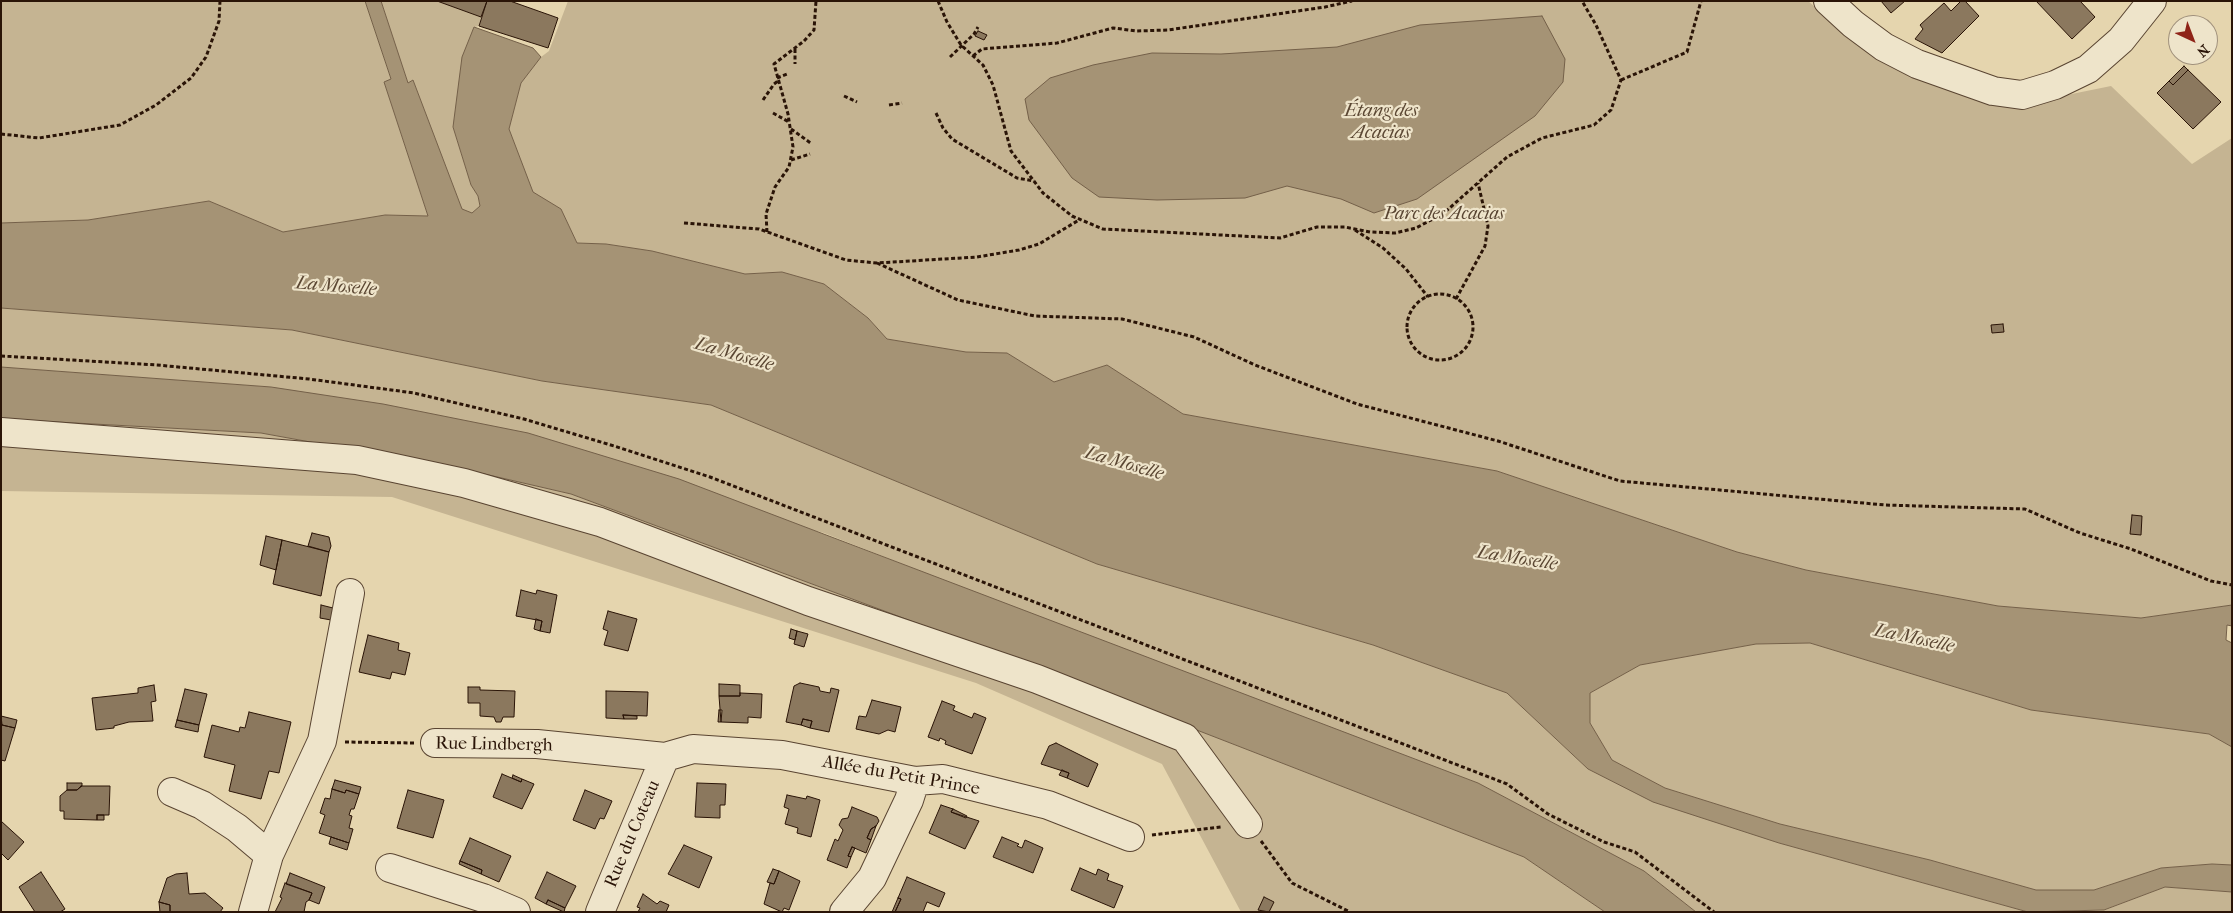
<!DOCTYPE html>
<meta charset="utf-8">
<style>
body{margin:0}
#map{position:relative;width:2233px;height:913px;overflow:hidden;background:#e5d5ae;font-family:"IM FELL French Canon",serif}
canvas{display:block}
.frame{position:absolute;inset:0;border:2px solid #2a1407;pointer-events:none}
.north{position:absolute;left:2168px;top:15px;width:50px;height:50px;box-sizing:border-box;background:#eee4ca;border:1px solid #a0917c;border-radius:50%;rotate:137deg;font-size:14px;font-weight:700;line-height:20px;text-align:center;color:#2a1407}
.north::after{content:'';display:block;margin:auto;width:18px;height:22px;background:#8f2418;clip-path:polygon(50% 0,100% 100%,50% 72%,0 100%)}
</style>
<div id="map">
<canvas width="2233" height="913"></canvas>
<div class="frame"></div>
<div class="north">N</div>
</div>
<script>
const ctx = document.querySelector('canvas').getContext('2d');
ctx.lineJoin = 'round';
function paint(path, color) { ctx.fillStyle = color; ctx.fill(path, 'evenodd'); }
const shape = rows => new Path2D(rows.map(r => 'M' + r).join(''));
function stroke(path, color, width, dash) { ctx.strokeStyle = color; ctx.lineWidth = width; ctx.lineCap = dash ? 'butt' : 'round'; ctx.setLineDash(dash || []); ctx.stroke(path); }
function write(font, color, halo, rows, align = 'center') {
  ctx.font = font + ' "IM FELL French Canon",serif'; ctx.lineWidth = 4.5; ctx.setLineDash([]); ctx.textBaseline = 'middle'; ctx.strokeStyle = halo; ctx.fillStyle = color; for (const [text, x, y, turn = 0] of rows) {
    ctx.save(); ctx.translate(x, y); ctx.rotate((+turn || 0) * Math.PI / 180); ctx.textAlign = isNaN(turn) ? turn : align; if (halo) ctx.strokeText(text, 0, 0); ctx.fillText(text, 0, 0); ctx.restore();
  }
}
const green = shape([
 [1,1,365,1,391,80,384,82,428,216,385,215,283,232,209,201,88,220,1,223],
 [381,1,437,1,481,17,479,26,474,27,453,127,471,185,478,196,480,206,472,213,462,210,413,80,408,83],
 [568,1,1808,1,1869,53,1943,87,2013,106,2111,86,2192,164,2232,138,2232,605,2141,618,1998,606,1806,570,1737,552,1497,471,1183,414,1107,365,1054,382,1007,353,966,352,887,339,868,318,824,284,782,272,745,274,652,251,606,244,577,243,561,209,533,193,509,129,521,83,541,57,549,51],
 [1,308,292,330,542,381,711,405,1097,564,1373,645,1507,693,1588,769,1779,843,2028,912,1696,912,1644,871,1478,783,1034,616,824,533,271,387,1,367],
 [1,419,261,433,480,473,571,494,1037,668,1524,857,1605,912,1241,912,1162,764,976,683,392,497,1,491],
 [1810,643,2031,710,2209,734,2232,747,2232,865,2212,864,2161,868,2094,890,2036,890,1930,860,1780,824,1665,788,1612,760,1590,723,1590,693,1640,665,1756,644],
 [2165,887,2232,892,2232,912,2087,912,2105,910]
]);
const water = shape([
 [365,1,381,1,408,83,413,80,462,209,472,213,480,206,478,196,471,185,453,127,462,57,474,27,533,48,541,57,521,83,509,129,533,192,561,209,577,243,606,244,652,251,745,274,782,272,824,284,868,318,887,339,966,352,1007,353,1054,382,1107,365,1183,414,1497,471,1737,552,1806,570,1998,606,2141,618,2232,605,2232,626,2227,625,2226,640,2232,643,2232,747,2209,734,2031,710,1810,643,1756,644,1640,665,1590,693,1590,723,1612,760,1665,788,1780,824,1930,860,2036,890,2094,890,2161,868,2212,864,2232,865,2232,892,2165,887,2104,910,2028,912,1779,843,1653,802,1588,769,1507,693,1373,645,1097,564,711,405,542,381,292,330,1,308,1,223,88,220,209,201,283,232,385,215,428,216,384,82,391,79,365,1],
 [1542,16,1565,59,1563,82,1535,116,1417,199,1374,213,1341,199,1287,186,1245,198,1157,200,1099,197,1072,178,1029,120,1025,99,1050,78,1093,65,1152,53,1221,54,1337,47,1420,25,1542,16],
 [1,367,271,387,383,404,528,433,679,479,1478,783,1644,871,1696,912,1605,912,1524,857,1037,668,571,494,480,473,261,433,1,419,1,367]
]);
const building = shape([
 [437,1,487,1,481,17,437,1],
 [487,1,510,1,558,18,548,48,479,26,487,1],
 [1881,1,1905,1,1891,13,1881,1],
 [1961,1,1965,1,1979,16,1942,53,1915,39,1923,29,1920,25,1944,3,1951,11,1961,1],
 [2036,1,2080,1,2095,17,2072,39,2036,1],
 [978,31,987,35,984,40,975,36,978,31],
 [2184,66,2188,70,2173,85,2169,81,2184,66],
 [2188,70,2221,102,2193,129,2157,93,2169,81,2173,85,2188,70],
 [2003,324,2004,332,1992,333,1991,325,2003,324],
 [2132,515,2142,516,2141,535,2130,534,2132,515],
 [312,533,329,537,331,546,329,552,308,546,312,533],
 [266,536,282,540,276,570,260,565,266,536],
 [282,540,329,552,321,596,273,584,282,540],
 [521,590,536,594,537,590,557,595,550,633,540,631,542,621,516,616,521,590],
 [321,605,333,608,331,620,320,618,321,605],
 [608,611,637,619,628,651,604,645,608,631,603,629,608,611],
 [536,619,542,621,540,631,534,629,536,619],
 [791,629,797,631,795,640,789,638,791,629],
 [797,631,808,634,804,647,794,644,797,631],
 [368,635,399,643,398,650,410,653,405,675,392,672,390,679,359,672,368,635],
 [800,683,819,687,820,691,830,693,831,688,839,690,829,732,810,728,812,721,803,719,801,725,786,722,794,686,800,683],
 [719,684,740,685,740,696,719,696,719,684],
 [154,685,156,701,151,702,153,721,129,722,114,726,114,728,96,730,92,698,138,693,138,688,154,685],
 [468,687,480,687,480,690,515,691,514,717,503,717,501,722,496,722,494,717,480,716,480,703,468,703,468,687],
 [185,689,207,694,199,725,177,720,185,689],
 [606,691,648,692,647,716,623,715,624,719,606,718,606,691],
 [740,693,762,694,761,718,748,717,748,723,721,722,719,696,740,696,740,693],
 [872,700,901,707,895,732,888,730,879,734,856,729,859,716,866,717,872,700],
 [942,701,955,706,953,710,972,718,974,713,986,718,972,754,945,744,946,741,940,738,939,741,928,737,942,701],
 [719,710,722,710,721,722,718,722,719,710],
 [249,712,291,722,279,773,269,771,261,799,229,791,235,765,204,757,212,725,239,732,240,727,245,728,249,712],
 [623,715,637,716,637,719,624,719,623,715],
 [1,716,17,720,15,728,2,725,1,716],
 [803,719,812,721,810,728,801,725,803,719],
 [177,720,199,725,198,732,175,727,177,720],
 [1,722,2,725,15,728,5,761,1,760,1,722],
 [1056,743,1098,764,1088,787,1067,778,1069,773,1041,764,1049,746,1056,743],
 [1062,770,1069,773,1067,778,1059,775,1062,770],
 [502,774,521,782,522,779,534,784,522,809,493,797,502,774],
 [513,775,522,779,521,782,512,778,513,775],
 [335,780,361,787,359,794,346,790,345,793,332,789,335,780],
 [67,783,82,783,82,786,77,790,67,790,67,783],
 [697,783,726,784,725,805,720,805,720,818,695,817,697,783],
 [81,786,110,786,109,815,97,815,97,820,64,819,64,811,60,811,60,796,67,790,77,790,81,786],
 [332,789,345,793,346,790,359,794,354,809,351,809,349,815,352,816,349,828,353,829,349,843,319,833,325,815,320,813,325,798,330,799,332,789],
 [408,790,444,800,433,838,397,828,408,790],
 [585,790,612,801,604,819,600,818,595,829,573,820,585,790],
 [787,795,806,799,807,796,820,800,811,837,797,833,798,828,785,824,789,809,784,807,787,795],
 [941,805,953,809,951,812,979,821,965,849,929,833,941,805],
 [852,807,877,817,879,821,876,826,871,829,867,838,871,840,866,853,852,847,848,856,851,857,847,868,827,860,835,839,838,841,843,830,839,825,842,819,848,818,852,807],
 [953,809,967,816,966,818,951,812,953,809],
 [97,815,104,815,104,820,97,820,97,815],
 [1,821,24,842,8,860,1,853,1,821],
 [876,826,871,840,867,838,871,829,876,826],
 [331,837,349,843,347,850,329,844,331,837],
 [1002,837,1019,844,1017,846,1022,848,1025,840,1043,848,1033,873,993,857,1002,837],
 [470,838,511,856,499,882,481,874,482,870,460,861,470,838],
 [684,845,712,857,699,888,668,874,684,845],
 [852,847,855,848,851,857,848,856,852,847],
 [460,861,482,870,481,874,459,864,460,861],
 [1080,868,1096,875,1098,869,1109,874,1107,880,1123,886,1114,908,1071,890,1080,868],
 [773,869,779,871,774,884,767,882,773,869],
 [779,871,800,881,789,910,784,908,782,912,764,904,770,883,774,884,779,871],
 [41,872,65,909,60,912,35,912,19,887,41,872],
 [547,872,576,886,565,908,548,900,546,904,535,898,547,872],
 [187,873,189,894,205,893,223,908,220,912,170,912,170,905,159,902,167,878,176,874,187,873],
 [290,873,325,887,319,904,309,900,312,893,286,884,290,873],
 [907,877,945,893,939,907,927,902,923,912,895,912,901,899,898,898,907,877],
 [285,883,312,893,309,900,306,902,304,912,275,912,282,898,280,897,285,883],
 [643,894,657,904,660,901,669,905,666,912,638,912,640,908,637,907,643,894],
 [1264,897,1274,902,1269,912,1258,910,1264,897],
 [898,898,901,899,895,912,892,912,898,898],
 [548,900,565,908,564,912,546,904,548,900],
 [159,902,170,905,170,912,160,912,159,902]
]);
const path = shape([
 [938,1,947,22,961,45,983,65,993,85,1011,151,1043,193,1072,216,1103,229,1280,238,1317,227,1345,227,1370,232,1395,233,1416,228,1444,213,1507,157,1542,138,1594,125,1611,110,1621,80,1596,25,1582,1],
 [795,49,795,64],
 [973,56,982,49,1057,43,1113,28,1137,31,1168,30,1325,7,1352,1],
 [950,57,974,34,978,27],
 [777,78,787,74],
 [1621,80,1687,52,1701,1],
 [844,96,857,102],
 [763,100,774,84,778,81],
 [889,105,902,103],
 [773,113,789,122],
 [936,113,943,128,952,139,1017,178,1034,181],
 [791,129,812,144],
 [1,134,39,138,120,125,156,105,191,78,206,57,219,21,220,1],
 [791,160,810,154],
 [684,223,759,229,846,260,877,263,977,257,1019,250,1039,244,1079,220],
 [1355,230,1383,248,1406,269,1428,297],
 [767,232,766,214,775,187,789,167,793,147,788,114,774,64,804,41,814,30,816,1],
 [877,263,958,300,1035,316,1122,319,1194,337,1255,365,1357,404,1498,441,1620,481,1885,505,2025,509,2080,533,2131,549,2211,581,2232,585],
 '1407 327a33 33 0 1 1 66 0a33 33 0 1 1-66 0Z',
 [1456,299,1485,246,1488,226,1478,183],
 [1,356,157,365,309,379,414,393,524,419,614,446,710,477,1507,784,1548,814,1604,842,1635,852,1714,912],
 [345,742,414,743],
 [1152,835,1221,827],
 [1261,841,1292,883,1350,912]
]);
const minor = shape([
 [1828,1,1853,24,1884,47,1917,64,1993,91,2022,95,2055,85,2088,69,2121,40,2152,1],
 [1,432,357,460,464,483,600,522,808,601,1037,679,1185,738,1248,824],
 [435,743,537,744,665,757,693,749,782,755,915,781,943,779,1048,805,1130,837],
 [172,792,202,805,237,828,269,855],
 [390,868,483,898,516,912],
 [253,912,269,855,322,741,350,593],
 [600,912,665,757],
 [844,912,872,878,909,800,915,781]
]);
const parkNames = [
 ["Parc des Acacias",1444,215]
];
const streetNames = [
 ["Rue Lindbergh",494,745,1],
 ["Allée du Petit Prince",901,776,10],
 ["Rue du Coteau",633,834,-67]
];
const waterNames = [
 ["Étang des",1381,111],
 ["Acacias",1381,133],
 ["La Moselle",336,287,5],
 ["La Moselle",734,355,16],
 ["La Moselle",1124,464,16],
 ["La Moselle",1517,559,9],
 ["La Moselle",1914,639,12]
];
paint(green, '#c5b492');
paint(water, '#a59375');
stroke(water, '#746049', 1);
paint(building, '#8b785e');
stroke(building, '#2a1407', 1);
stroke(minor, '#594431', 30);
stroke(path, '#2a1407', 3, [4, 2.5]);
stroke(minor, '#eee4ca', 28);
write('italic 18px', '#584431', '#eee4ca', parkNames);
write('18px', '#2a1407', '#eee4ca', streetNames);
write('italic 19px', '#5b4733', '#eee4ca', waterNames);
</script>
